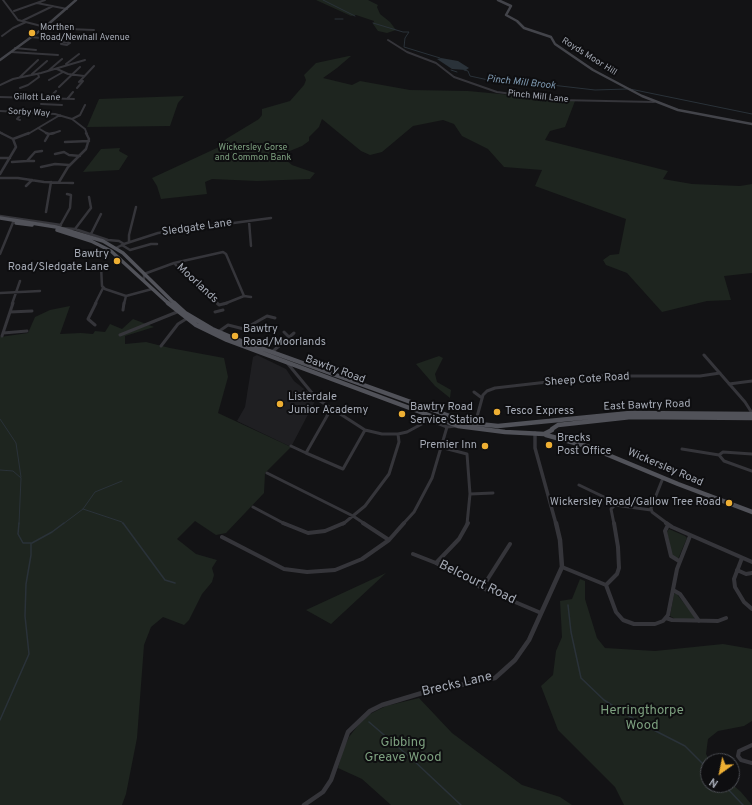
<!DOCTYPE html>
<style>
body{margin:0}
#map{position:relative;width:752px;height:805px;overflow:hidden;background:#131315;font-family:Overpass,sans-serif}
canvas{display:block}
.north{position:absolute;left:700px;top:753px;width:40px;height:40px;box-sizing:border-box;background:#0e0e10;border:1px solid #4a4c52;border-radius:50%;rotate:213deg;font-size:11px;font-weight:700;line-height:16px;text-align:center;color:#a5aab5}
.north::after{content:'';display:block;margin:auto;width:14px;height:18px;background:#eeaf33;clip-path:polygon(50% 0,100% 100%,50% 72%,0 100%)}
</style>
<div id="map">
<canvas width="752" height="805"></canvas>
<div class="north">N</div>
</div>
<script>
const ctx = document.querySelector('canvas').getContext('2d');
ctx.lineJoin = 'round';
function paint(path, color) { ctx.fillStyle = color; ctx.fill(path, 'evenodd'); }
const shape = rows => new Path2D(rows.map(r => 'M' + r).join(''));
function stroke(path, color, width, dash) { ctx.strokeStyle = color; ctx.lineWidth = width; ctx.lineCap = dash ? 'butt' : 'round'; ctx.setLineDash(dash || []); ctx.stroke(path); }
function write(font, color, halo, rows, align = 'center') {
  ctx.font = font + ' Overpass,sans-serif'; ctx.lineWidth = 4; ctx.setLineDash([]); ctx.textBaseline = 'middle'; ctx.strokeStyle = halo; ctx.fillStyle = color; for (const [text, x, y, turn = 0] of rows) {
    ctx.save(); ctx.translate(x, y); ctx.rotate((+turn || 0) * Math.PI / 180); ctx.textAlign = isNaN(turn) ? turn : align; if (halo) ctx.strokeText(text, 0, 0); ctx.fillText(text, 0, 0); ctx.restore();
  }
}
const built = shape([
 [257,355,286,369,294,381,308,392,307,393,315,401,291,447,237,421,245,407,253,357]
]);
const green = shape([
 [316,0,368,0,378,5,377,7,380,14,390,22,396,30,387,33,378,31,373,24,374,21,356,15,351,16],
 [349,56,351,56,337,68,323,78,352,85,360,81,410,90,468,91,575,101,565,127,550,131,545,140,668,171,663,179,692,184,740,186,752,184,752,273,724,276,731,300,707,301,662,312,627,273,606,265,603,260,610,255,619,254,626,219,535,186,542,170,504,167,488,149,462,136,454,124,443,120,413,126,382,152,370,155,361,151,322,119,319,127,309,137,309,141,302,146,280,155,292,165,315,173,310,179,257,181,212,179,205,182,207,194,161,199,157,186,152,178,219,147,226,139,259,119,262,115,262,109,290,101,304,85,306,80,304,75,316,63],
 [184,96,178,103,170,126,87,127,99,99],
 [120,148,119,151,128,156,119,170,83,172,101,149],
 [70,306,60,334,81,333,93,334,95,331,105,332,110,324,122,329,133,319,154,327,125,336,125,344,146,342,170,348,224,358,228,377,218,413,291,447,265,473,264,493,226,533,216,535,195,521,177,539,196,554,217,560,212,568,214,575,212,582,202,594,189,620,184,625,163,617,151,627,144,645,137,738,126,794,122,805,0,805,0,337,28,333,35,317,50,310],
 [439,356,443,358,435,374,437,382,451,390,450,398,435,386,416,364],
 [669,529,685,536,687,538,678,559,672,556,667,532],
 [386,573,331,624,306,610],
 [580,579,585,581,585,599,597,638,605,648,655,651,723,644,752,649,752,721,744,726,718,731,708,739,706,754,710,761,708,761,708,785,732,784,741,792,752,805,624,805,615,787,558,730,541,686,553,675,556,651,562,637,560,601,572,599],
 [676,593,694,616,694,619,675,619,670,616,674,594],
 [419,698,452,733,522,785,560,797,572,805,391,805,362,779,338,768,343,750,349,737,359,724,370,714,386,706]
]);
const water = shape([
 [441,58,458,61,469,68,466,70,452,69,437,59]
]);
const streamFar1 = shape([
 [323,0,355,16],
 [335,19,343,19],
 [373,23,403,32,409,32,405,38,404,47,440,58],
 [451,70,457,72],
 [464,70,468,71,470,76,493,81,517,81,595,90,627,89],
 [630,89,752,114],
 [0,419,16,443,21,477],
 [0,470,13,471,21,478,19,524],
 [83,509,122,522,123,524],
 [63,524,83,509,95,492,122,481]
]);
const stream = shape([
 [123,523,165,580,175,583],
 [32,543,52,532,64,523],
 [568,605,571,632,581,678,604,700,640,723,685,746,708,769],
 [0,720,29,654,25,616,26,584,31,555,31,543,23,543,18,534,19,523],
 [369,722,412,759,461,805],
 [724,785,743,805]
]);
const minorFar3 = shape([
 [3,0,18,20,45,27],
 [37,3,67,9],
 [14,11,45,0],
 [22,21,53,6],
 [43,28,94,30],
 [2,36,13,28,26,22],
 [31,37,60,40,63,42],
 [388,40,407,52,436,63,454,77,497,92,559,100,654,102],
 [63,42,70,43,67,45,61,44,63,42],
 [66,42,71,39,78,38],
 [15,48,36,50],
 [11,52,58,55],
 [66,64,79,54],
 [57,69,68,74,84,76],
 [48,71,62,59],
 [32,74,47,61],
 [20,77,38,60],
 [49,80,63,72],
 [79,82,94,66],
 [0,85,13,79,41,73,85,60],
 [59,87,80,67],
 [20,88,28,85,39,77,38,74],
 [77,88,83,81,80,81],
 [0,97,74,99],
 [49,98,56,91],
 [68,98,73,92],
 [41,104,62,105],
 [0,111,55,114,72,119,85,129,87,134],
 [72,119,80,115,85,105],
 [20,120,17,119,23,112],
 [38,128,48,134],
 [0,132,3,134],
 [28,134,60,115],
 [51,134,60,131]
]);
const minorFar2 = shape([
 [49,134,54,133],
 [13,139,29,133],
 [45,141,49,134,46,133],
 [65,142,89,141],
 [55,154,64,152,69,155,80,156],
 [0,158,10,158],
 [27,161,34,161],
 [12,162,27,161,35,152,42,151],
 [41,167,55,164,69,165],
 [0,174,16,147,13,139,1,133],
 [0,178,18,178,44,182,73,183],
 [59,182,68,167,86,149,89,139,86,133],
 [26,186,32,180],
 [46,212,51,182],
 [0,216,61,225],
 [249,221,251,246],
 [60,226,70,208,71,195,67,194],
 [61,228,75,229,108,240,119,241,124,244,116,248],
 [75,229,91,208,89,197],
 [91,234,101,214],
 [129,242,129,235,136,207],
 [124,244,158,233,271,218],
 [122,245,130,250,151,244,157,244],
 [0,254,14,220],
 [174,263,187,277,218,304],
 [174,263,223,252,226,254,244,296,224,304],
 [101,266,102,286,105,289,126,296,152,289],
 [144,281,144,274,174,263],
 [0,293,40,291],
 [244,296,251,297],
 [12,304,20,281],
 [95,304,103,288],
 [124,304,126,296]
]);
const minorFar1 = shape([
 [217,303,219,305,227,303],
 [123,310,124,303],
 [10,312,32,311],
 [215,312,223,310],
 [95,325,88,319,96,303],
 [218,332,228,325,244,329,267,316,275,318],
 [284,332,289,337],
 [3,333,27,331],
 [120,335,177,312],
 [2,336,13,303],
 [161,346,178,324,186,319],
 [272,352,294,333],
 [704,355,745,402,752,413],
 [288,364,317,399,365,430,382,434,398,434,407,432,429,420],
 [729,384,752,381],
 [474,392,482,398],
 [331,409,306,453,343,469,365,430],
 [425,415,427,419,447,427,456,426],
 [475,424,483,395,487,391,495,388,600,376,700,376,720,373],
 [291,446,306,453],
 [440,447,467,454,470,494,467,524],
 [682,449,719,455],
 [719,455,724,461,752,471],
 [719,455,723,452,752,454],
 [267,473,353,516,365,524],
 [663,478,651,508,652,512,668,524],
 [579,485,604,497,615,505],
 [470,494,493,493],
 [253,507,285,524],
 [343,524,365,506,389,474,399,442,398,434],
 [403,524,414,512,432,478,447,427],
 [614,524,611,509,615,505,651,510]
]);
const minor = shape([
 [283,523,308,533,325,531,344,523],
 [363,523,389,540],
 [666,523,672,527,752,562],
 [668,525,665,531,671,556,679,561],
 [222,537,284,569,307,572,335,570,362,559,389,540,404,523],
 [413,554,436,563,482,588,541,613],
 [742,558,734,579,735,587,744,602,752,609],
 [436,563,459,539,468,523],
 [562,567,606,585,616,612,623,620,634,624,655,624,663,621,668,615,677,569,690,536],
 [737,570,746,574,752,573],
 [606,585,617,574,619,568,618,547,614,523],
 [482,588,510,544],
 [673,590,680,594,699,621],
 [666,618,672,620,718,621,726,618],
 [752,745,739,751,738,756,741,760,752,763]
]);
const tertiaryFar1 = shape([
 [535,433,535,448,556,524]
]);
const tertiary = shape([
 [304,805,323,792,331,780,348,732,370,711,382,705,422,693,495,678,515,660,529,640,562,567,560,540,556,523]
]);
const secondary = shape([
 [498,0,511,6,506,15,517,21,524,28,551,37,555,44,593,70,642,96,678,110,752,124],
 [0,60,45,27,76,0]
]);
const primaryFar1 = shape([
 [0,218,56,227,103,241,123,253,175,304],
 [16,223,32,225],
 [57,230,91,241,111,251,169,304]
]);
const primary = shape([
 [168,303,196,325,227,340,458,426,505,432,544,434,552,430],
 [174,303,185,313,212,329,233,338,469,423,498,426,630,413,752,414],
 [552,429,558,425,631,417,752,418],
 [546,435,589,447,678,484,752,512]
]);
const markers = [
 [32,33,4,"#eeaf33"],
 [117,261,4,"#eeaf33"],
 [235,336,4,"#eeaf33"],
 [280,404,4,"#eeaf33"],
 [497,412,4,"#eeaf33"],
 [402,414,4,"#eeaf33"],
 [549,445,4,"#eeaf33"],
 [485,446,4,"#eeaf33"],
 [729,503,4,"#eeaf33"]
];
const farPoinames = [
 ["Morthen",40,28],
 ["Road/Newhall Avenue",40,38]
];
const farStreetnames = [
 ["Royds Moor Hill",589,57,32],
 ["Pinch Mill Lane",538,97,6],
 ["Gillott Lane",37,98,1],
 ["Sorby Way",29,113,3]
];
const farParknames = [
 ["Wickersley Gorse",253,148],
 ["and Common Bank",253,158]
];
const farWaternames = [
 ["Pinch Mill Brook",521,83,6]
];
const streetNames = [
 ["Sledgate Lane",197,228,-8],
 ["Moorlands",197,284,43],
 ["Bawtry Road",335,370,20],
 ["Sheep Cote Road",587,380,-4],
 ["East Bawtry Road",647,406,-2],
 ["Wickersley Road",665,468,23]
];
const poiNames = [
 ["Bawtry",109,255,"right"],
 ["Road/Sledgate Lane",109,268,"right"],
 ["Bawtry",243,330],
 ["Road/Moorlands",243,343],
 ["Listerdale",288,398],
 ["Junior Academy",288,411],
 ["Bawtry Road",410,408],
 ["Service Station",410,421],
 ["Tesco Express",505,412],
 ["Brecks",557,439],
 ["Post Office",557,452],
 ["Premier Inn",477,446,"right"],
 ["Wickersley Road/Gallow Tree Road",721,503,"right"]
];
const nearStreetnames = [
 ["Belcourt Road",477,583,26],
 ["Brecks Lane",457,685,-13]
];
const nearParknames = [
 ["Herringthorpe",642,711],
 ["Wood",642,726],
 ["Gibbing",403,743],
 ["Greave Wood",403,758]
];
paint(built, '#1f1f22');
paint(green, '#1e251f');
paint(water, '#2a3239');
stroke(streamFar1, '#2a3239', 1);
stroke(stream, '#2a3239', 1.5);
stroke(minorFar3, '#35353a', 2);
stroke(minorFar2, '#35353a', 2.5);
stroke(minorFar1, '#35353a', 3);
stroke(minor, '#35353a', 4);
stroke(tertiaryFar1, '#35353a', 3.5);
stroke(tertiary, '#35353a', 4.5);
stroke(secondary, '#43444a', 2.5);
stroke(primaryFar1, '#515259', 3.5);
stroke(primary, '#515259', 4.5);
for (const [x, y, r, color] of markers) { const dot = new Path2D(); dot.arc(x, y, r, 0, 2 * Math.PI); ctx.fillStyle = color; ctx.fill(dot); stroke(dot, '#0e0e10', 1.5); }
write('9px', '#a5aab5', '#0e0e10', farPoinames, 'left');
write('9px', '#a5aab5', '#0e0e10', farStreetnames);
write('9px', '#7da07f', '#0e0e10', farParknames);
write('italic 10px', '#7d98b0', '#0e0e10', farWaternames);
write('11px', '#a5aab5', '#0e0e10', streetNames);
write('11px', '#a5aab5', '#0e0e10', poiNames, 'left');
write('13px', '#a5aab5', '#0e0e10', nearStreetnames);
write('13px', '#7da07f', '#0e0e10', nearParknames);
</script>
